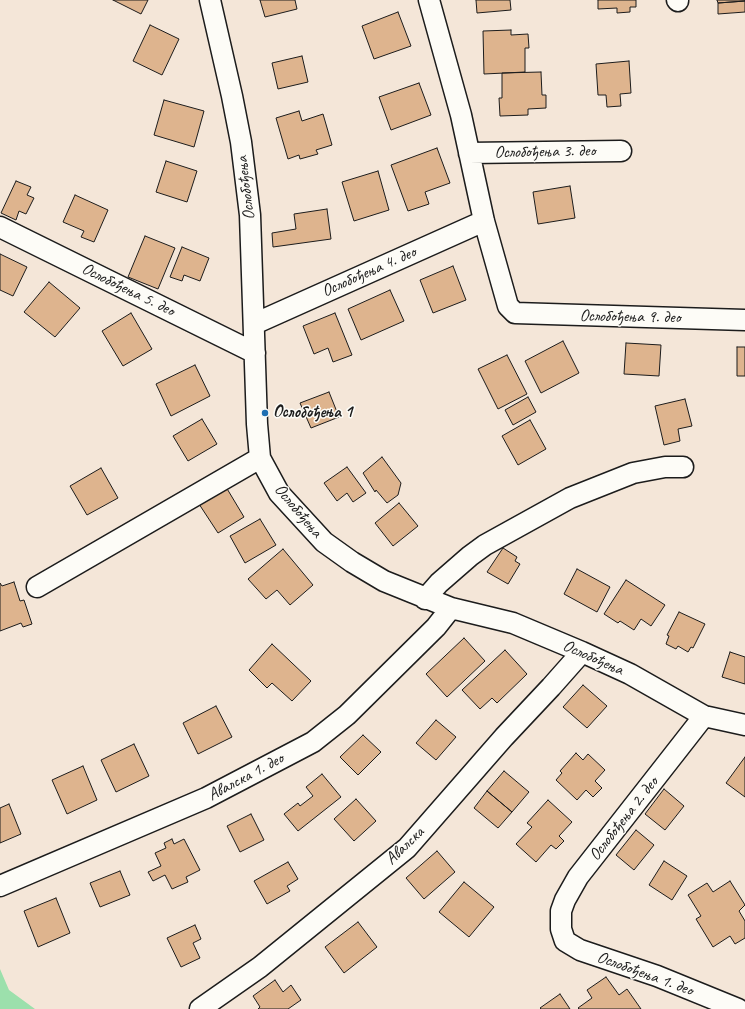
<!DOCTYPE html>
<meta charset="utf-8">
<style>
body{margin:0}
canvas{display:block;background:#f4e6d8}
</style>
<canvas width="745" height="1009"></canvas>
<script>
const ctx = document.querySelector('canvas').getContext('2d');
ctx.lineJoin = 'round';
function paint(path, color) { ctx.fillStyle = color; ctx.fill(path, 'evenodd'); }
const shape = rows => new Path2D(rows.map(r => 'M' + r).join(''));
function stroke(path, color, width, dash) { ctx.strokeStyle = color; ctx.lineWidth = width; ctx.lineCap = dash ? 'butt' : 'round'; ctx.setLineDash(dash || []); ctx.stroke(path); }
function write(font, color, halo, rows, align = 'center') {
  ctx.font = font + ' Caveat,sans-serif'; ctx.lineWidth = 3; ctx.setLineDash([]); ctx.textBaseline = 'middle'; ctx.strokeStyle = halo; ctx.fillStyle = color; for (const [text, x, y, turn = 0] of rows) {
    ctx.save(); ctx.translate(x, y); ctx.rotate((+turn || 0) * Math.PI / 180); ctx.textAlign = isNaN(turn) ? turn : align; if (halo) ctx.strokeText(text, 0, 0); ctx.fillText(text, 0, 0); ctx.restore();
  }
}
const green = shape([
 [0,969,9,990,35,1009,0,1009]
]);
const building = shape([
 [113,0,148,0,141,14,113,0],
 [260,0,295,0,297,9,265,17,260,0],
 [476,0,510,0,511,10,477,13,476,0],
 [598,0,636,0,636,7,630,7,630,12,617,13,617,8,598,9,598,0],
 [717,0,745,0,745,1,718,3,717,0],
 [745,1,745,12,718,14,718,3,745,1],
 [398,12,411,46,374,59,362,26,398,12],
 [150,25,179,39,162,75,133,61,150,25],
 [511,30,511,35,528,34,529,48,525,48,525,72,484,74,483,31,511,30],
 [302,56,308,82,278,89,272,63,302,56],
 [629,61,631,93,620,94,621,106,607,107,606,95,598,95,596,64,629,61],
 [541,72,542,95,546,95,546,108,528,109,528,115,500,116,499,98,502,98,502,73,541,72],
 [419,83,431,115,391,130,379,97,419,83],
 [164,100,204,111,194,147,154,135,164,100],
 [299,111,302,121,323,114,332,145,316,150,318,154,300,159,299,155,288,159,276,118,299,111],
 [437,148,450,183,425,192,429,204,408,211,391,165,437,148],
 [166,161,197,171,187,202,156,192,166,161],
 [378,171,389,210,354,221,342,182,378,171],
 [16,181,31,187,27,195,34,198,26,214,19,211,16,220,1,213,16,181],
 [570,186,575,218,538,224,533,192,570,186],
 [75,195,108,210,94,242,81,237,84,231,63,222,75,195],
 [327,209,331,239,273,247,272,233,296,229,294,214,327,209],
 [145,236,175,248,158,289,128,277,145,236],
 [182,247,209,258,200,281,184,275,182,281,170,277,182,247],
 [0,254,27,267,13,296,0,290,0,254],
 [453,266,466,300,433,313,420,280,453,266],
 [49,282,80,308,55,337,24,312,49,282],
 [390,290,404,321,361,340,348,309,390,290],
 [131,313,152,349,123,366,102,331,131,313],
 [335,313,352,355,333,362,328,348,314,354,303,326,335,313],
 [563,341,579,373,541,393,525,361,563,341],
 [626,343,661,345,659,376,624,374,626,343],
 [737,347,745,347,745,376,737,376,737,347],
 [507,355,527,394,498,409,478,369,507,355],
 [195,365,210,396,171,416,156,384,195,365],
 [329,392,339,417,311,428,300,403,329,392],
 [528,397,536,412,513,425,505,410,528,397],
 [685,399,692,426,678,429,680,441,664,445,655,406,685,399],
 [202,419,217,444,188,461,173,436,202,419],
 [530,420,546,449,518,465,502,436,530,420],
 [382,457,401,483,398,495,387,503,376,490,375,492,363,473,382,457],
 [347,467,366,493,353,502,347,493,337,501,324,483,347,467],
 [101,468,118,498,87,515,70,486,101,468],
 [226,487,244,517,218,533,199,504,226,487],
 [399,503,418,526,393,546,375,523,399,503],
 [260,519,276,545,245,563,230,536,260,519],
 [503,548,517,557,515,561,520,564,508,584,487,572,503,548],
 [283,549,313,585,290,605,277,590,266,599,248,579,283,549],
 [577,569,610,587,597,612,564,594,577,569],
 [626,580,665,605,651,626,641,619,634,630,620,621,618,623,604,614,626,580],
 [14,582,20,601,24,600,32,624,23,627,21,623,0,631,0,583,2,586,14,582],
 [679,612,705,624,693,648,691,647,688,652,678,646,676,649,666,644,669,636,667,635,679,612],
 [464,638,485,661,447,697,426,674,464,638],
 [272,644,311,681,292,701,272,683,267,688,249,670,272,644],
 [505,650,527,674,497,703,492,698,480,709,462,690,505,650],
 [730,652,745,657,745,684,722,677,730,652],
 [583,685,607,706,587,728,563,707,583,685],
 [216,706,232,737,198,754,183,723,216,706],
 [436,720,456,737,436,760,416,743,436,720],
 [363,735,381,752,358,775,340,757,363,735],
 [134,744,149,776,116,792,101,760,134,744],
 [576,753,583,760,588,754,605,770,595,781,602,788,593,797,586,790,577,800,556,780,562,773,560,771,576,753],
 [745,757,745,797,726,783,745,757],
 [83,766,97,800,67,814,52,780,83,766],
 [504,771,529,792,512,812,487,791,504,771],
 [322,774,341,797,298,831,284,814,298,803,300,806,313,796,306,787,322,774],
 [664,789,684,806,665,830,645,814,664,789],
 [487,791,512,812,498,828,474,808,487,791],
 [356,799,376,821,354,841,334,819,356,799],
 [548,800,572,822,559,836,564,841,556,849,551,845,536,862,516,844,532,827,527,823,548,800],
 [9,804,21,834,0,843,0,808,9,804],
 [251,814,264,840,240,852,227,826,251,814],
 [636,830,654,845,634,870,616,855,636,830],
 [172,839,174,844,184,839,200,870,186,877,188,882,172,889,165,875,153,881,148,872,161,866,155,853,166,848,164,843,172,839],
 [437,851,455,872,424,899,406,878,437,851],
 [664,861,687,876,672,900,649,885,664,861],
 [288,862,298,879,287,886,290,891,267,904,254,881,288,862],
 [120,871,130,895,100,907,90,883,120,871],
 [730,881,745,905,739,911,745,921,745,938,735,944,730,936,713,947,696,919,701,916,688,895,707,883,713,892,730,881],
 [464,882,494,907,469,937,439,912,464,882],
 [56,898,70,933,38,947,24,911,56,898],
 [358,922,377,947,344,973,325,947,358,922],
 [195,925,201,939,193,943,200,958,181,967,167,938,195,925],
 [606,977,619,995,627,989,641,1009,579,1009,578,1008,592,998,587,990,606,977],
 [275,980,283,992,291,985,301,1000,288,1009,258,1009,260,1007,253,996,275,980],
 [560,994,570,1009,541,1009,540,1008,560,994]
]);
const minor = shape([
 [210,0,232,96,241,142,250,215,257,424,260,458,279,493,324,542,352,562,384,581,451,608,513,623,582,652,630,674,704,716,745,725],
 [429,0,461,115,484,221,508,306,515,313,745,320],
 [677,0,678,1],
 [469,153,621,151],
 [0,227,255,353],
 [254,324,484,221],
 [37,587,260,458],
 [425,599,439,583,470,556,485,545,570,498,633,473,665,467,683,467],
 [704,716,578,877,565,900,561,911,561,929,565,941,580,950,657,976,738,1009],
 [0,886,206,798,313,742,347,715,436,627,451,608],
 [200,1009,260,967,407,848,504,737,551,687,582,652]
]);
const markers = [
 [265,413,4,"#1f6fb2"]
];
const streetNames = [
 ["Ослобођења 3. део",545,152,-1],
 ["Ослобођења",246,188,-97],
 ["Ослобођења 4. део",369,272,-24],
 ["Ослобођења 5. део",128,290,26],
 ["Ослобођења 9. део",630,317,1],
 ["Ослобођења",298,511,50],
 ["Ослобођења",593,658,24],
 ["Авалска 1. део",246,777,-28],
 ["Ослобођења 2. део",624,819,-52],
 ["Авалска",405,846,-44],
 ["Ослобођења 1. део",645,974,20]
];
const poiNames = [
 ["Ослобођења 1",273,413]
];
paint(green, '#9ce0ac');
paint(building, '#deb48e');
stroke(building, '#1c1c1c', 1);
stroke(minor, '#1c1c1c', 23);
stroke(minor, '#fdfcf7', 20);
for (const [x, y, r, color] of markers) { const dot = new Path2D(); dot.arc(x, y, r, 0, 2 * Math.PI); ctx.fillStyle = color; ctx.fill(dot); stroke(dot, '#fdfcf7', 1.5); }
write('17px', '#1c1c1c', '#fdfcf7', streetNames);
write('bold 17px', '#1c1c1c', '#fdfcf7', poiNames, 'left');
</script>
